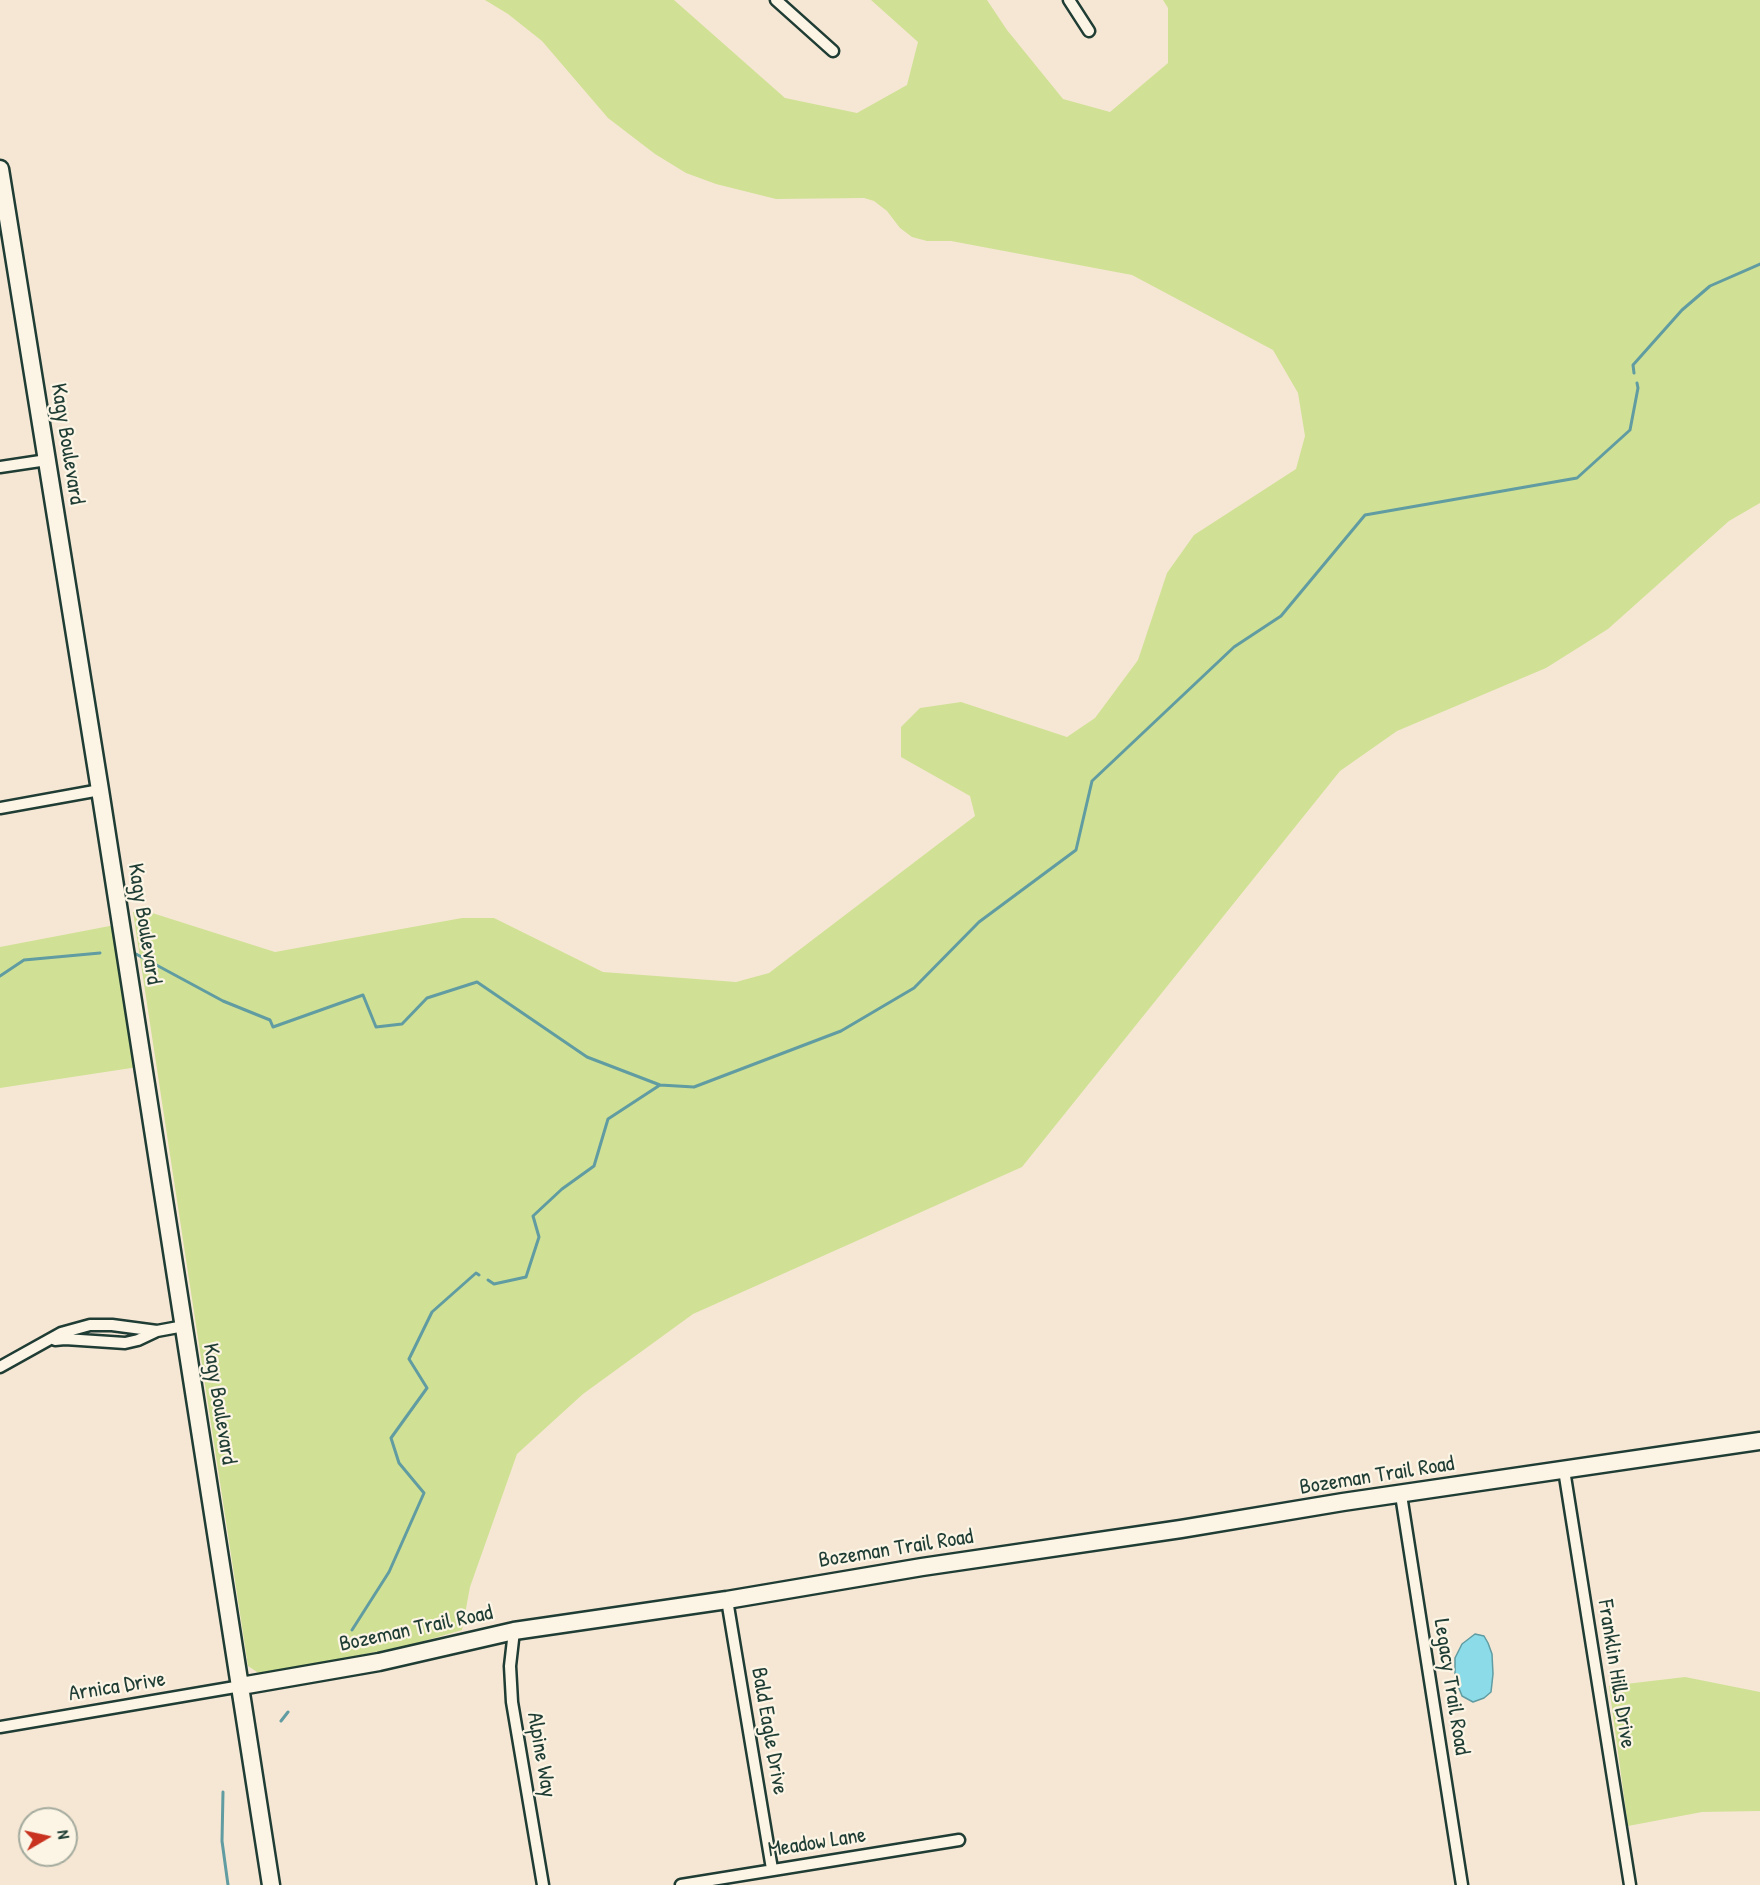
<!DOCTYPE html>
<style>
body{margin:0}
#map{position:relative;width:1760px;height:1885px;overflow:hidden;background:#f6e7d4;font-family:"Patrick Hand",sans-serif}
canvas{display:block}
.north{position:absolute;left:18px;top:1807px;width:60px;height:60px;box-sizing:border-box;background:#fcf5e5;border:2px solid #a4ab9e;border-radius:50%;rotate:81deg;font-size:16px;font-weight:700;line-height:24px;text-align:center;color:#1f3d34}
.north::after{content:'';display:block;margin:auto;width:21px;height:27px;background:#c8321e;clip-path:polygon(50% 0,100% 100%,50% 72%,0 100%)}
</style>
<div id="map">
<canvas width="1760" height="1885"></canvas>
<div class="north">N</div>
</div>
<script>
const ctx = document.querySelector('canvas').getContext('2d');
ctx.lineJoin = 'round';
function paint(path, color) { ctx.fillStyle = color; ctx.fill(path, 'evenodd'); }
const shape = rows => new Path2D(rows.map(r => 'M' + r).join(''));
function stroke(path, color, width, dash) { ctx.strokeStyle = color; ctx.lineWidth = width; ctx.lineCap = dash ? 'butt' : 'round'; ctx.setLineDash(dash || []); ctx.stroke(path); }
function write(font, color, halo, rows, align = 'center') {
  ctx.font = font + ' "Patrick Hand",sans-serif'; ctx.lineWidth = 4.5; ctx.setLineDash([]); ctx.textBaseline = 'middle'; ctx.strokeStyle = halo; ctx.fillStyle = color; for (const [text, x, y, turn = 0] of rows) {
    ctx.save(); ctx.translate(x, y); ctx.rotate((+turn || 0) * Math.PI / 180); ctx.textAlign = isNaN(turn) ? turn : align; if (halo) ctx.strokeText(text, 0, 0); ctx.fillText(text, 0, 0); ctx.restore();
  }
}
const green = shape([
 [485,0,674,0,785,98,857,113,907,85,918,42,871,0,987,0,1007,30,1063,99,1110,112,1168,63,1168,8,1163,0,1760,0,1760,503,1729,521,1608,629,1546,668,1397,731,1340,771,1022,1167,693,1314,583,1394,517,1454,470,1587,462,1630,410,1645,267,1674,257,1672,248,1666,133,912,146,911,275,952,462,918,494,918,603,972,736,982,769,973,975,816,970,796,901,757,901,727,920,708,961,702,1067,737,1095,718,1138,660,1167,573,1194,535,1296,469,1305,436,1298,393,1273,350,1132,275,951,241,927,241,912,237,900,228,887,211,874,201,864,198,776,199,716,184,686,173,655,154,608,118,542,41,508,14],
 [115,925,138,1067,0,1088,0,947],
 [1685,1677,1760,1692,1760,1811,1702,1812,1628,1826,1609,1686]
]);
const water = shape([
 [1475,1634,1484,1636,1488,1643,1492,1654,1493,1674,1491,1692,1484,1698,1473,1702,1462,1696,1455,1678,1455,1658,1462,1644,1475,1634]
]);
const stream = shape([
 [1634,373,1633,365,1682,310,1710,286,1760,264],
 [132,954,136,954,223,1001,270,1020,273,1027,363,995,376,1027,402,1024,427,998,477,982,587,1057,660,1085,694,1087,841,1031,914,988,979,922,1076,850,1092,781,1234,647,1281,616,1365,515,1577,478,1630,430,1638,388,1637,383],
 [0,976,24,960,100,953],
 [488,1280,494,1284,526,1277,539,1237,533,1216,562,1189,594,1166,608,1119,660,1085],
 [352,1630,389,1572,424,1493,399,1463,391,1438,427,1388,409,1359,432,1312,476,1273,479,1275],
 [281,1721,288,1712],
 [223,1792,222,1841,228,1885]
]);
const street = shape([
 [776,0,833,51],
 [1069,0,1089,31],
 [0,467,47,460],
 [0,808,100,790],
 [55,1340,65,1339,125,1343,138,1340,157,1331],
 [0,1367,61,1333,90,1325,112,1325,157,1331,184,1326],
 [1564,1470,1630,1885],
 [1401,1495,1462,1885],
 [727,1600,772,1869],
 [514,1631,510,1666,512,1702,543,1885],
 [0,1727,241,1686],
 [681,1885,959,1840]
]);
const secondary = shape([
 [0,169,100,790,271,1885],
 [241,1686,379,1662,514,1631,727,1600,922,1567,1181,1529,1343,1502,1760,1441]
]);
const streetNames = [
 ["Kagy Boulevard",67,444,81],
 ["Kagy Boulevard",144,924,81],
 ["Kagy Boulevard",219,1404,81],
 ["Bozeman Trail Road",1377,1476,-9],
 ["Bozeman Trail Road",896,1549,-9],
 ["Bozeman Trail Road",416,1629,-12],
 ["Franklin Hills Drive",1616,1674,81],
 ["Arnica Drive",117,1687,-9],
 ["Legacy Trail Road",1451,1687,81],
 ["Bald Eagle Drive",769,1731,80],
 ["Alpine Way",541,1755,80],
 ["Meadow Lane",817,1843,-9]
];
paint(green, '#d0e195');
paint(water, '#8cdbe9');
stroke(water, '#609ca1', 1.5);
stroke(stream, '#609ca1', 3);
stroke(street, '#1f3d34', 15);
stroke(secondary, '#1f3d34', 21);
stroke(street, '#fcf5e5', 10);
stroke(secondary, '#fcf5e5', 16);
write('22px', '#1f3d34', '#fcf5e5', streetNames);
</script>
